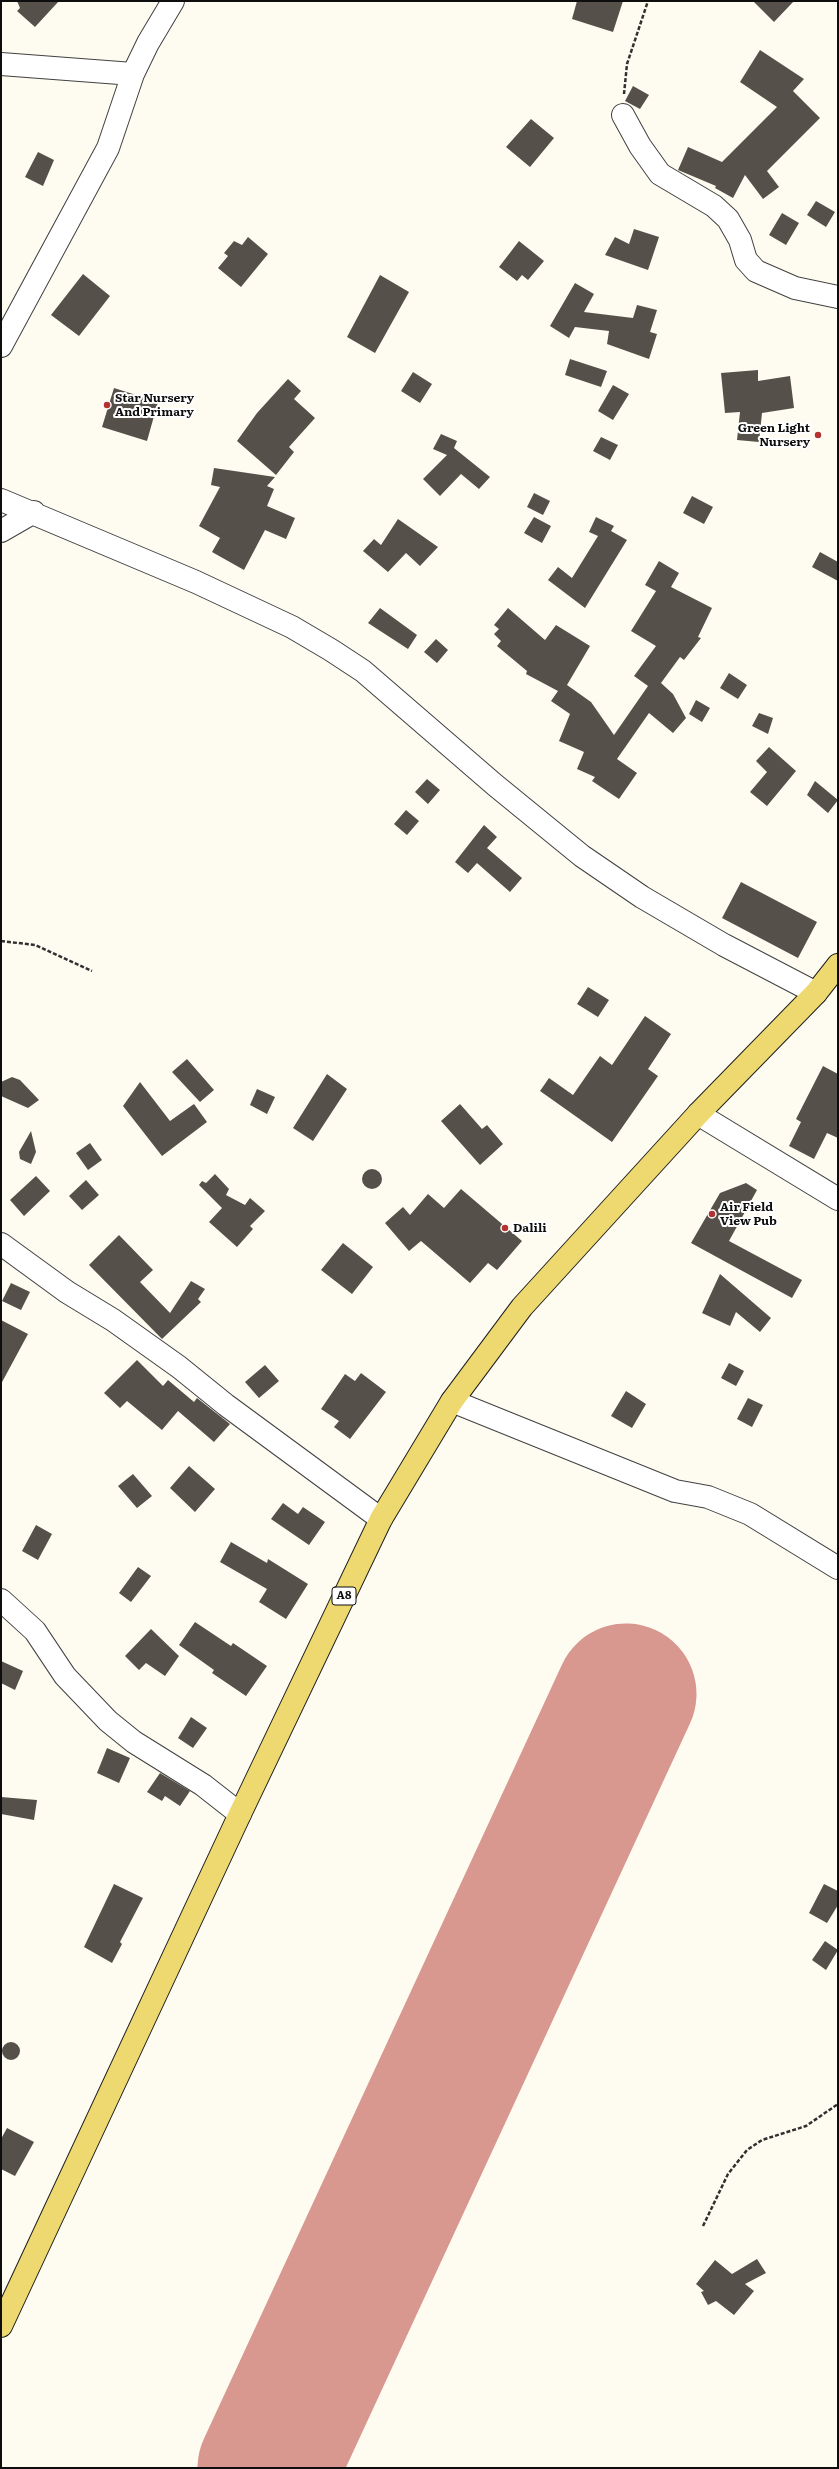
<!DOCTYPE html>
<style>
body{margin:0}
#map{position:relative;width:839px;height:2469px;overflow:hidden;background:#fefcf0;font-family:Literata,serif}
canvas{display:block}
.frame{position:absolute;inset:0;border:2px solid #0e0e0e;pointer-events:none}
</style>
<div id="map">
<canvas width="839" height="2469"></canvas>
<div class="frame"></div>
</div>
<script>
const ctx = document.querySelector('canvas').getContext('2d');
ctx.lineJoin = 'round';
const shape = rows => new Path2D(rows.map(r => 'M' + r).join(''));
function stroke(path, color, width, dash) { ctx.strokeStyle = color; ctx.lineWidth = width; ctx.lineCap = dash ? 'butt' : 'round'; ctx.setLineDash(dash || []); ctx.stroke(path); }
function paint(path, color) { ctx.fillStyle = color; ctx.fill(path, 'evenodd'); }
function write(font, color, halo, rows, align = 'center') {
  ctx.font = font + ' Literata,serif'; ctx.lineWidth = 4; ctx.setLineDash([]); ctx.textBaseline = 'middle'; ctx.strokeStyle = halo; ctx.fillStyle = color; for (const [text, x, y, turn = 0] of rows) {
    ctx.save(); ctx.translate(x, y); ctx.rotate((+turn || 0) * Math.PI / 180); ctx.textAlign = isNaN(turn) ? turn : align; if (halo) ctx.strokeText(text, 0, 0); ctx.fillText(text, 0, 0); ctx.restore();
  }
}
const runway = shape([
 [268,2468,626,1694]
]);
const building = shape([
 [17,1,59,1,35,27,17,11,20,8],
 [577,1,623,1,613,32,572,19],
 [753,1,794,1,774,22],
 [760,50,804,79,793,91,820,118,767,171,779,187,763,199,745,175,733,198,715,188,716,186,678,170,688,147,722,162,777,107,740,82],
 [633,86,649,95,640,109,625,101],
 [531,119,554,138,530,167,506,147],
 [38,152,54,160,43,186,25,177],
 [816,201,835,212,826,227,807,215],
 [782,213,799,223,786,245,769,235],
 [634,229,659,237,648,270,605,255,615,237,629,244],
 [248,237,268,254,241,287,218,268,228,256,224,253,234,241,242,245],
 [519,241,544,261,528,280,522,275,517,281,499,267],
 [83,274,110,296,79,336,51,315],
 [380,275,409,292,375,353,347,337],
 [575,283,594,294,584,312,633,318,637,305,657,310,650,332,657,334,649,359,607,344,609,331,575,327,569,338,550,326],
 [570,359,607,371,601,387,565,375],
 [758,370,758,381,790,376,794,408,762,413,759,442,737,440,740,412,725,413,721,373],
 [413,372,432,384,420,403,401,391],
 [288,379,301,391,294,399,315,418,289,447,294,452,276,475,237,441,257,413],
 [613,385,629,394,613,420,598,411],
 [114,388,158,402,147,441,102,427],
 [441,434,457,441,454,448,490,477,479,489,461,474,440,496,423,479,447,455,433,449],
 [601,437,618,445,610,460,593,451],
 [214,468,275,477,267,486,274,489,267,506,295,518,286,539,265,530,244,570,212,552,220,538,199,526,220,487,211,485],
 [534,493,550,501,543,515,527,507],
 [692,496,713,507,704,524,683,513],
 [534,517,551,526,542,543,524,533],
 [596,517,614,526,611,531,627,540,585,608,548,580,558,567,572,578,598,536,589,532],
 [398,519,438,547,420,566,406,553,388,572,363,551,374,539,381,545],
 [820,552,838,562,838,581,812,567],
 [659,561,679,573,671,587,712,608,698,637,701,638,684,660,680,657,661,683,673,694,686,718,673,733,649,713,617,759,637,773,619,799,592,781,595,777,577,769,584,752,559,741,570,714,551,701,558,691,526,674,527,671,497,646,501,641,494,634,499,629,494,625,508,608,545,640,556,625,590,646,567,685,591,702,614,735,648,686,634,676,656,646,631,631,656,591,645,585],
 [380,608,417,635,408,649,368,623],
 [436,639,448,650,437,663,424,652],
 [729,673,747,685,738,699,720,688],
 [696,700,710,708,702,722,689,714],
 [759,713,773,718,768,734,752,726],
 [769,747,796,771,767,806,750,792,767,772,756,761],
 [427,779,440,790,428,804,415,792],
 [815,781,838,800,828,813,807,795],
 [406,810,419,821,407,835,394,824],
 [484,825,497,837,487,848,522,878,510,892,477,863,468,873,455,862],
 [741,882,817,922,798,958,722,918],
 [588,987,609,1000,598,1017,577,1004],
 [645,1016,671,1034,648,1069,658,1076,612,1142,540,1091,549,1078,573,1095,600,1056,612,1065],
 [187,1059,214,1090,200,1102,172,1072],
 [823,1066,838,1074,838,1138,827,1133,814,1159,789,1146,801,1122,796,1119],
 [327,1074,347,1089,313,1141,293,1128],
 [12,1077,20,1080,39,1100,28,1108,1,1096,1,1082],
 [140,1082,170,1121,194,1104,207,1122,162,1156,123,1106],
 [257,1089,275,1097,267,1114,250,1105],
 [460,1104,482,1129,487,1125,503,1144,480,1165,441,1121],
 [31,1131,36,1152,31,1164,20,1159,19,1152],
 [90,1143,102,1160,88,1170,76,1153],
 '362 1179a10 10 0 1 1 20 0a10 10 0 1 1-20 0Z',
 [215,1174,229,1189,226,1195,245,1205,250,1198,265,1211,250,1226,253,1229,237,1247,209,1222,222,1208,199,1185,202,1181,206,1183],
 [36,1176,50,1191,24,1216,10,1200],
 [86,1180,99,1195,82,1210,69,1196],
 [746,1183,757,1190,729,1241,802,1280,792,1298,691,1243,720,1193],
 [461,1189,522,1241,497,1270,488,1263,470,1283,421,1241,409,1251,385,1223,403,1207,410,1215,428,1194,444,1208],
 [119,1235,153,1270,140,1282,170,1313,191,1281,205,1289,198,1299,201,1302,162,1339,89,1265],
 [343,1243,373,1267,352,1294,321,1270],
 [720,1274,771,1318,760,1332,736,1312,730,1326,702,1313],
 [11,1283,30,1292,21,1310,2,1301],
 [1,1320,28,1334,1,1384],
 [137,1360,163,1386,168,1380,194,1402,197,1398,230,1424,214,1442,178,1411,162,1430,127,1401,120,1408,104,1393],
 [729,1363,744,1371,736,1386,721,1378],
 [265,1365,279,1381,259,1398,245,1382],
 [361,1373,386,1392,350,1439,334,1427,339,1421,321,1409,345,1374,355,1381],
 [626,1391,646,1404,632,1428,611,1416],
 [748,1398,763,1405,752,1427,737,1419],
 [189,1466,215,1489,195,1512,170,1488],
 [133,1474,152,1496,137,1508,118,1486],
 [283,1503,298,1514,303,1507,325,1522,309,1545,271,1519],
 [36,1525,52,1534,38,1560,22,1551],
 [231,1542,267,1563,268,1559,308,1584,286,1619,259,1602,267,1589,220,1562],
 [138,1567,151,1576,131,1602,119,1593],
 [195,1622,231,1646,233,1643,267,1666,246,1696,212,1673,214,1670,179,1645],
 [151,1629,179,1656,165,1676,146,1663,139,1670,125,1656],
 [1,1661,23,1671,15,1690,1,1683],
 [191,1717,207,1728,193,1748,178,1738],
 [107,1748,130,1758,119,1783,97,1773],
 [160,1773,190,1791,180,1806,165,1796,162,1801,147,1792],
 [1,1797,37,1800,34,1820,1,1814],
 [114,1884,143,1898,120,1942,122,1944,112,1963,84,1947],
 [824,1884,838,1891,838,1905,827,1923,809,1913],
 [825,1941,838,1950,826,1970,812,1960],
 '2 2051a9 9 0 1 1 18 0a9 9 0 1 1-18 0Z',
 [7,2128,34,2142,15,2176,1,2169,1,2139],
 [757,2259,766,2273,745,2284,754,2291,734,2315,716,2301,708,2305,701,2292,704,2291,696,2284,715,2260,732,2274]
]);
const path = shape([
 [624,94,627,64,648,1],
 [1,941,35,945,92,971],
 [703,2226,728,2174,747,2150,762,2140,806,2126,838,2104]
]);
const minor = shape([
 [1,64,133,74],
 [623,115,640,146,660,174,714,206,728,219,740,240,746,260,756,271,795,288,838,297],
 [1,346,108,148,133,74,148,43,173,1],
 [1,500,196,582,292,627,331,650,363,671,495,785,582,856,642,897,724,945,816,993],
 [1,531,34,512],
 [698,1114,838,1199],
 [1,1244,67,1292,113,1320,179,1367,226,1405,381,1519],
 [452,1401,675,1491,708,1497,750,1514,838,1568],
 [1,1600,35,1631,65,1676,108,1721,134,1742,203,1785,240,1814]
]);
const major = shape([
 [1,2326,240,1814,381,1519,452,1401,522,1307,698,1114,816,993,838,965]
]);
const markers = [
 [107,405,4,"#b33330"],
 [818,435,4,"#b33330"],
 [712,1214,4,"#b33330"],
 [505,1228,4,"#b33330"]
];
const shields = [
 [344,1596,24]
];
const shieldNames = [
 ["A8",344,1596]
];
const poiNames = [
 ["Star Nursery",115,398],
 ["And Primary",115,412],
 ["Green Light",810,428,"right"],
 ["Nursery",810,442,"right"],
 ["Air Field",720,1207],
 ["View Pub",720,1221],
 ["Dalili",513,1228]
];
stroke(runway, '#d89890', 141);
paint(building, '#56504b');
stroke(minor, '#414141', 24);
stroke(major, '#1f1f1f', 24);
stroke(path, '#303030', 2.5, [4, 2]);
stroke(minor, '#fff', 22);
stroke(major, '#eed870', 22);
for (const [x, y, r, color] of markers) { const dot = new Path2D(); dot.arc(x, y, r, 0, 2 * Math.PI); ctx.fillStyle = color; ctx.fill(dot); stroke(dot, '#fff', 1.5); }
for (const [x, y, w] of shields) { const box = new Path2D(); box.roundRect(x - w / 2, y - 9, w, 18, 3); ctx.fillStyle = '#fff'; ctx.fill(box); stroke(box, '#0e0e0e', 1); }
write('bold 11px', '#0e0e0e', null, shieldNames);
write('bold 12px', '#0e0e0e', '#fff', poiNames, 'left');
</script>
